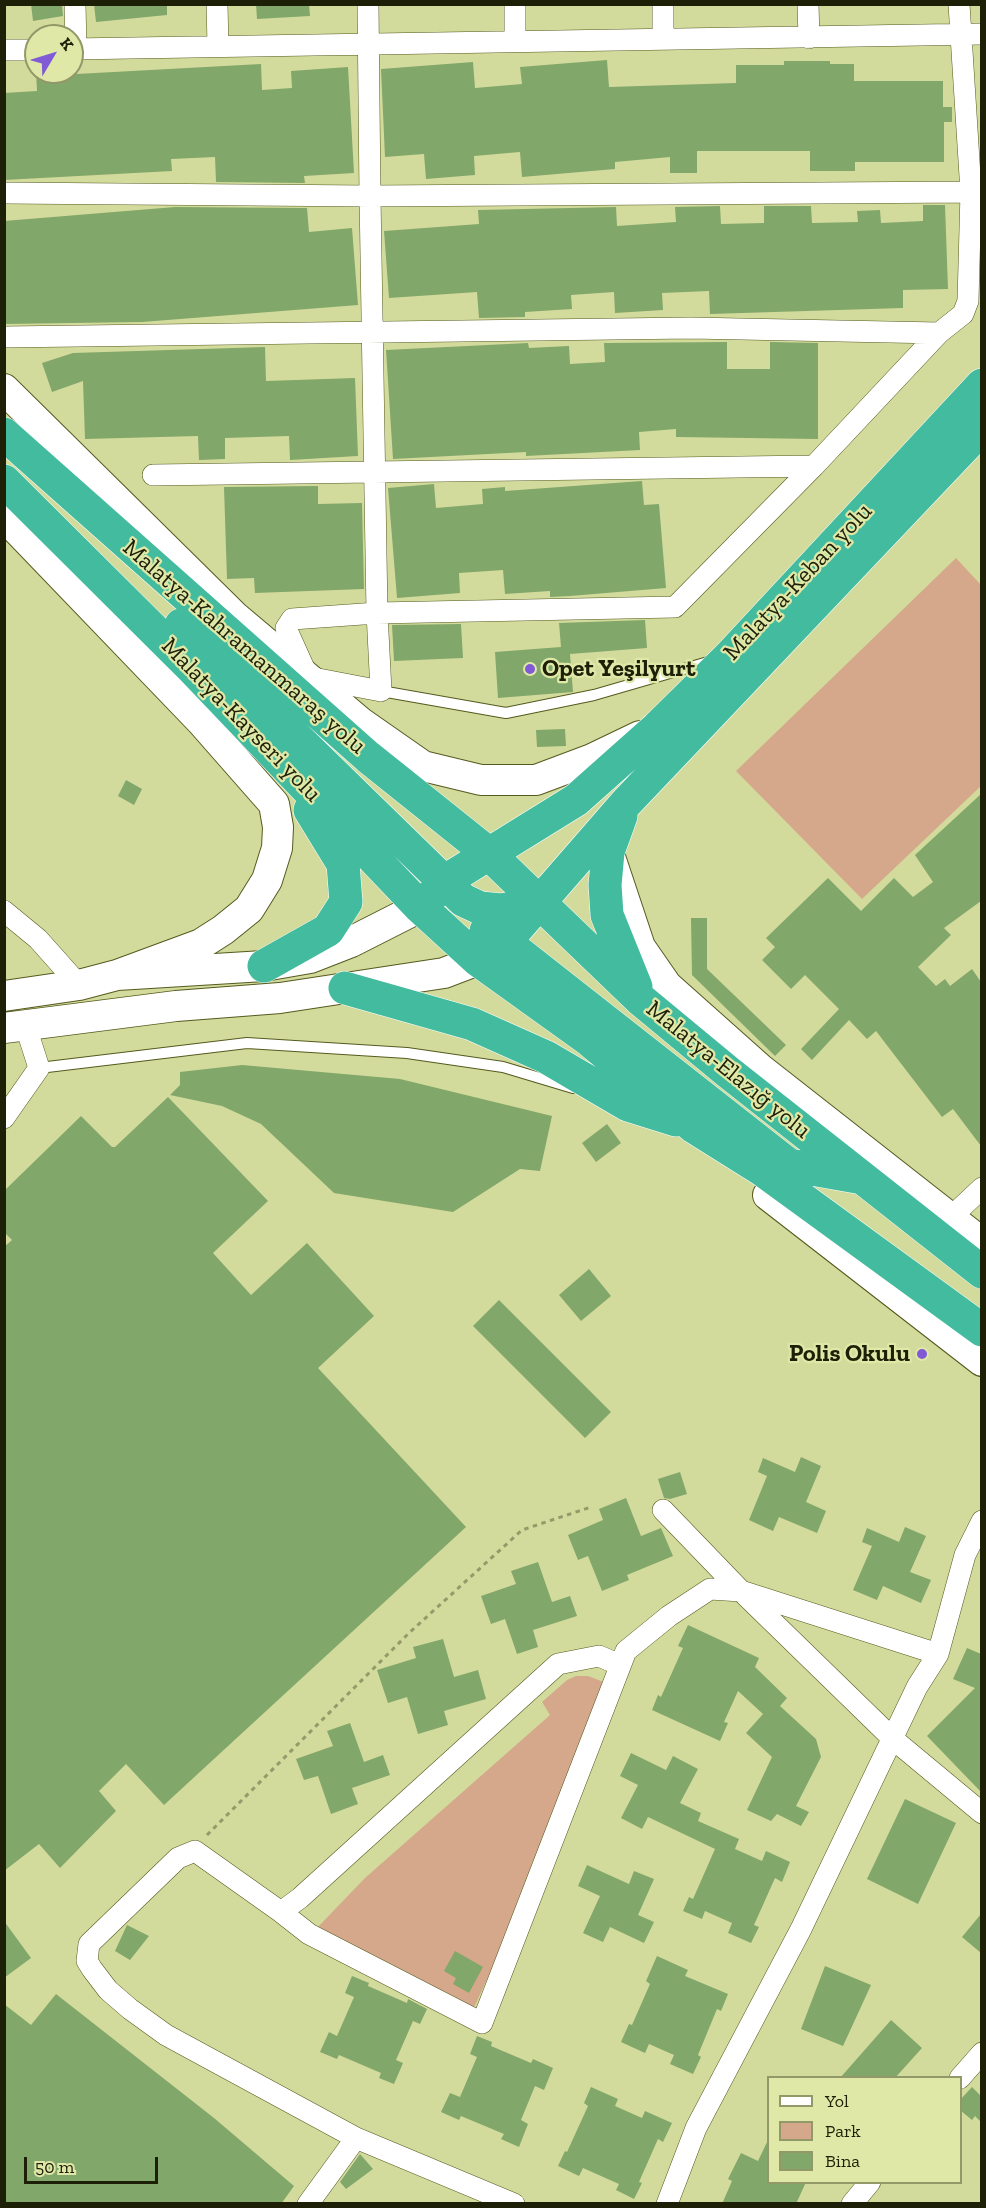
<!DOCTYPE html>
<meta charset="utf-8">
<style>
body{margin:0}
#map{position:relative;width:986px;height:2208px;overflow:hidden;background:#d3db9c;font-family:"Zilla Slab",serif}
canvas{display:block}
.frame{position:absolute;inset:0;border:6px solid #1d1f07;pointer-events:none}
.legend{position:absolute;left:767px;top:2076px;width:195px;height:108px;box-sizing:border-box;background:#e0e8a8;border:2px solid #929868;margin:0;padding:8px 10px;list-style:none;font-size:18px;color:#1d1f07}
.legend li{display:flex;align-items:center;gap:12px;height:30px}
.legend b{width:30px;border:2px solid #929868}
.north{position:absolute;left:24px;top:24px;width:60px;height:60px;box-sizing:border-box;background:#e0e8a8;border:2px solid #929868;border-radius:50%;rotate:52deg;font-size:16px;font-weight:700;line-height:24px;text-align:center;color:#1d1f07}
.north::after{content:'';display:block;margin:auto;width:21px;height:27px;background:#805bd5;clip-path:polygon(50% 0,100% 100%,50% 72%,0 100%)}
.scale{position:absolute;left:24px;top:2157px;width:134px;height:27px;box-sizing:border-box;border:3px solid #1d1f07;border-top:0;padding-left:8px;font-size:18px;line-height:21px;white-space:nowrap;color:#1d1f07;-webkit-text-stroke:4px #e0e8a8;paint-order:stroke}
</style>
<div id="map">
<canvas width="986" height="2208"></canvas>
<div class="frame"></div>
<ul class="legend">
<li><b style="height:8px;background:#fff"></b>Yol</li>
<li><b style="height:16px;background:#d5a88b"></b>Park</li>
<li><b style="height:16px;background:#82a76a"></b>Bina</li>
</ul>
<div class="north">K</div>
<div class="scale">50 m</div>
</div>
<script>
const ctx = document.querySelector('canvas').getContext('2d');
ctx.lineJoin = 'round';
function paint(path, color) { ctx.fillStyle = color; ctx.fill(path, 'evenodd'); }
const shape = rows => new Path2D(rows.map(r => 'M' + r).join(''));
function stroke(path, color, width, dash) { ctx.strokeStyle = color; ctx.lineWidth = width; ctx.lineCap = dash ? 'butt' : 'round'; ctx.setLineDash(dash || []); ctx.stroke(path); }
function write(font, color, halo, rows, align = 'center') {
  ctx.font = font + ' "Zilla Slab",serif'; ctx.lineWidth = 4.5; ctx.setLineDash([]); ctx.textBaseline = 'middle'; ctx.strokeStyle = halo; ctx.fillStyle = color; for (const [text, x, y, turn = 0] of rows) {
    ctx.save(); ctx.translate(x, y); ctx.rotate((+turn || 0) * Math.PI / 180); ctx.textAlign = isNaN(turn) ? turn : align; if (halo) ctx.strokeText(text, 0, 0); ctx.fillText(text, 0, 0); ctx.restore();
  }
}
const green = shape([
 [956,558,981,585,981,786,862,899,736,771],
 [576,1676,588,1676,609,1684,615,1696,473,2010,316,1929,365,1878,550,1715,542,1702,567,1680]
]);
const building = shape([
 [31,4,62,4,63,16,33,21],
 [94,4,167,4,167,15,96,22],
 [256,4,309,4,310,16,257,19],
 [607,60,609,87,736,83,736,65,784,65,784,61,830,61,830,64,854,64,854,81,943,81,943,107,952,107,952,122,944,122,944,162,855,162,855,171,810,171,810,151,697,151,697,173,670,173,670,157,615,162,615,169,522,177,520,152,474,156,475,175,426,179,424,154,385,157,381,69,473,62,475,88,522,84,520,67],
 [261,64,262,90,292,88,291,71,348,67,354,173,304,176,305,183,216,182,215,157,171,159,172,171,4,180,4,93,37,91,36,72,58,72,58,75],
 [923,205,945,205,948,289,903,290,903,308,710,314,709,291,662,293,663,310,615,313,614,292,571,295,572,309,525,312,525,317,479,318,477,292,389,298,384,231,479,224,478,210,616,207,617,226,676,222,675,207,720,206,721,224,764,223,764,206,811,206,812,223,858,222,857,211,880,210,881,223,923,221],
 [175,207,307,208,309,232,352,228,358,305,142,322,4,324,4,221],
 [727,342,727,369,770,369,770,342,818,343,818,439,676,437,676,429,639,432,640,450,526,456,526,452,393,459,386,350,528,343,529,348,569,346,570,364,605,362,604,343],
 [265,347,266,381,355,378,358,456,290,460,289,436,225,438,225,459,199,460,198,436,85,439,83,381,52,392,42,363,73,353],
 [642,481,644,505,659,504,666,588,570,596,550,597,550,591,505,594,503,570,459,573,460,593,397,598,388,488,434,484,436,508,483,504,482,489,505,487,505,491],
 [318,486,318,504,362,503,364,589,255,593,254,578,227,579,224,487],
 [645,620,647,648,570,654,573,692,498,698,495,652,561,647,559,623],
 [461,624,463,658,394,661,392,625],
 [565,729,566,746,537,747,536,730],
 [126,780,142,789,134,805,118,796],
 [981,794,981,901,944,928,951,935,918,967,936,986,945,979,950,986,972,969,981,982,981,1146,953,1109,942,1117,876,1031,867,1039,849,1020,812,1060,801,1049,839,1009,805,975,791,989,762,960,775,947,766,938,828,878,861,911,894,878,913,897,933,882,915,855],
 [691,918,707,918,707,969,786,1045,775,1056,692,975],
 [242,1065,400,1079,552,1116,540,1171,520,1169,453,1212,334,1193,261,1124,222,1106,170,1095,180,1085,180,1072],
 [168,1097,268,1201,213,1253,251,1295,307,1243,374,1316,318,1368,466,1527,164,1805,126,1764,99,1791,116,1811,60,1868,39,1844,4,1871,4,1247,12,1240,4,1232,4,1191,81,1116,112,1147,115,1147],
 [607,1124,621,1143,596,1162,582,1143],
 [589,1269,611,1296,581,1321,559,1295],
 [499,1300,611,1412,585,1438,473,1326],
 [801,1457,821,1466,806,1502,826,1511,817,1533,779,1517,773,1531,749,1520,767,1476,758,1472,763,1458,795,1472],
 [680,1472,687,1494,670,1499,664,1498,658,1479],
 [626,1498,641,1536,661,1528,673,1556,627,1575,629,1580,602,1591,588,1556,578,1560,568,1535,603,1520,599,1509],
 [905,1527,926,1536,910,1572,931,1580,921,1603,883,1586,877,1600,853,1590,872,1546,862,1542,867,1528,899,1542],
 [538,1562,552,1602,570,1596,577,1616,533,1630,538,1647,517,1654,505,1619,491,1624,481,1596,516,1584,511,1571],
 [688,1625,759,1658,755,1667,787,1698,780,1706,816,1739,821,1757,796,1806,809,1812,801,1826,777,1814,771,1821,747,1810,772,1757,746,1733,763,1714,738,1691,724,1722,728,1723,720,1741,652,1710,658,1695,661,1697,683,1648,678,1646],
 [443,1639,454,1677,478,1670,486,1699,444,1711,448,1725,418,1734,407,1697,388,1703,377,1670,416,1658,413,1647],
 [967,1648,981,1654,981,1792,927,1736,975,1688,953,1679],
 [350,1723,364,1762,383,1755,390,1775,352,1788,358,1804,331,1814,318,1776,304,1780,296,1759,333,1746,327,1731],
 [631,1753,666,1770,673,1756,698,1769,680,1803,701,1813,698,1821,739,1839,735,1849,762,1861,766,1851,790,1862,782,1882,775,1878,754,1925,759,1927,751,1943,728,1933,732,1923,705,1911,702,1919,683,1911,689,1897,693,1899,715,1849,648,1817,642,1829,621,1818,638,1785,620,1776],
 [905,1799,956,1823,918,1904,867,1879],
 [587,1865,629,1884,634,1871,654,1879,638,1915,654,1922,644,1943,610,1927,603,1942,583,1933,600,1896,578,1886],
 [981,1914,981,1953,962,1937],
 [4,1921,31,1958,4,1978],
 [127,1925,149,1936,130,1960,115,1951],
 [455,1951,483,1967,469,1993,453,1984,456,1978,444,1971],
 [657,1956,688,1970,685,1976,728,1994,721,2011,717,2009,698,2055,701,2057,693,2074,670,2064,674,2055,649,2044,645,2053,621,2042,629,2024,632,2025,650,1984,646,1981],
 [825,1966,871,1985,843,2046,801,2029],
 [352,1976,369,1983,368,1986,407,2003,408,1999,427,2009,420,2024,413,2021,396,2060,403,2063,394,2084,379,2078,381,2073,339,2055,337,2059,320,2052,329,2032,337,2036,354,1997,345,1993],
 [56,1994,214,2118,294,2186,281,2204,4,2204,4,2004,31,2025],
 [891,2020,922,2048,895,2078,840,2078],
 [477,2036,492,2042,491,2046,531,2063,533,2059,553,2068,544,2090,535,2086,521,2120,528,2124,519,2147,501,2139,504,2134,461,2116,459,2120,441,2112,450,2093,460,2097,477,2057,470,2054],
 [591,2087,618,2099,615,2106,642,2118,645,2111,672,2123,663,2142,658,2139,639,2182,642,2183,634,2199,616,2190,619,2184,583,2168,579,2176,558,2166,565,2151,567,2152,588,2106,584,2103],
 [972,2087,981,2096,981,2122,975,2116,972,2120,960,2110,960,2100],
 [768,2140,768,2182,806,2182,796,2204,722,2204,732,2181,728,2179,741,2153,758,2161],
 [360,2154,373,2169,346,2189,340,2182]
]);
const path = shape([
 [207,1835,409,1633,522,1530,591,1507]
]);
const lane = shape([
 [381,691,506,713,594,695,708,662],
 [39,1068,247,1043,407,1053,503,1067,573,1088]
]);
const street = shape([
 [75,4,76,49],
 [217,4,218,46],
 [368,4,370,196,377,613,381,691,308,677,286,628,292,619,377,613,675,607,814,466,939,333,963,314,968,301,971,192,959,4],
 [515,4,515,40],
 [663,4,663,39],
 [808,4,809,38],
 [72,49,982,34],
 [4,50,36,50],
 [4,193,370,196,971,192],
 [4,337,691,328,939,333],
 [153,475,814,466],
 [4,911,38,939,79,985],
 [4,1118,39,1068,25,1024],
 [949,1219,982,1188],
 [663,1510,741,1591,893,1739,982,1813],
 [281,1912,309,1934,482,2023,626,1651,669,1616,710,1589,741,1591,938,1654],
 [960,2078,982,2053],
 [356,2138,166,2035,130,2009,108,1990,92,1969,87,1961,89,1944,178,1858,195,1851,281,1912,300,1898,558,1664,599,1656,620,1665,626,1651],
 [308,2204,356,2138,514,2204],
 [667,2204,696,2128,801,1929,917,1687,938,1654,965,1555,982,1521],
 [852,2204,870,2182]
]);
const secondary = shape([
 [4,389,234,616,360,722,423,766,481,780,536,780,592,759,640,736],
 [4,516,202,722,274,804,278,827,277,848,267,880,249,909,223,930,201,944,117,975],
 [610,857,640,947,667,986,759,1068,982,1243],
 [4,996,79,985,117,975,264,966,310,958,351,942,420,907],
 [4,1028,176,1006,280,998,444,973,478,960],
 [768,1195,982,1361]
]);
const highway = shape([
 [4,434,368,757,488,853,641,1000,728,1072,982,1272],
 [4,481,193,669,420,907,478,960,588,1039,694,1127,761,1169,982,1330],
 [181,625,463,900,480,908,501,910,539,904],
 [621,816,608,852,605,885,607,915,636,987],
 [420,907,450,878,576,800,657,728,730,656,982,385],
 [486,931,505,942,789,1165,857,1177],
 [478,960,505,942,626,803,982,428],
 [264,966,328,930,346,902,343,864,310,810],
 [345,988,472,1024,546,1057,628,1105,676,1120]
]);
const markers = [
 [530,669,6,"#805bd5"],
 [922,1354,6,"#805bd5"]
];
const streetNames = [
 ["Malatya-Keban yolu",798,582,-47],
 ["Malatya-Kahramanmaraş yolu",244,647,41],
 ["Malatya-Kayseri yolu",241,720,46],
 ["Malatya-Elazığ yolu",728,1070,39]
];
const poiNames = [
 ["Opet Yeşilyurt",542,669],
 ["Polis Okulu",910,1354,"right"]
];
paint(green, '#d5a88b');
paint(building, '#82a76a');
stroke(lane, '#555a1e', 12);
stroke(street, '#555a1e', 22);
stroke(secondary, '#555a1e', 32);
stroke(highway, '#fff', 34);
stroke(path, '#949a69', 3, [4.5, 4.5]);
stroke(lane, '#fff', 10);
stroke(street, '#fff', 21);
stroke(secondary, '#fff', 30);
stroke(highway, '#43bb9e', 33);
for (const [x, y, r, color] of markers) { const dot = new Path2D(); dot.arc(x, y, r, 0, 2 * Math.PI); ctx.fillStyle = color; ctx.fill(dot); stroke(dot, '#e0e8a8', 2); }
write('24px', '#1d1f07', '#e0e8a8', streetNames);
write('bold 24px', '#1d1f07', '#e0e8a8', poiNames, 'left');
</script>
